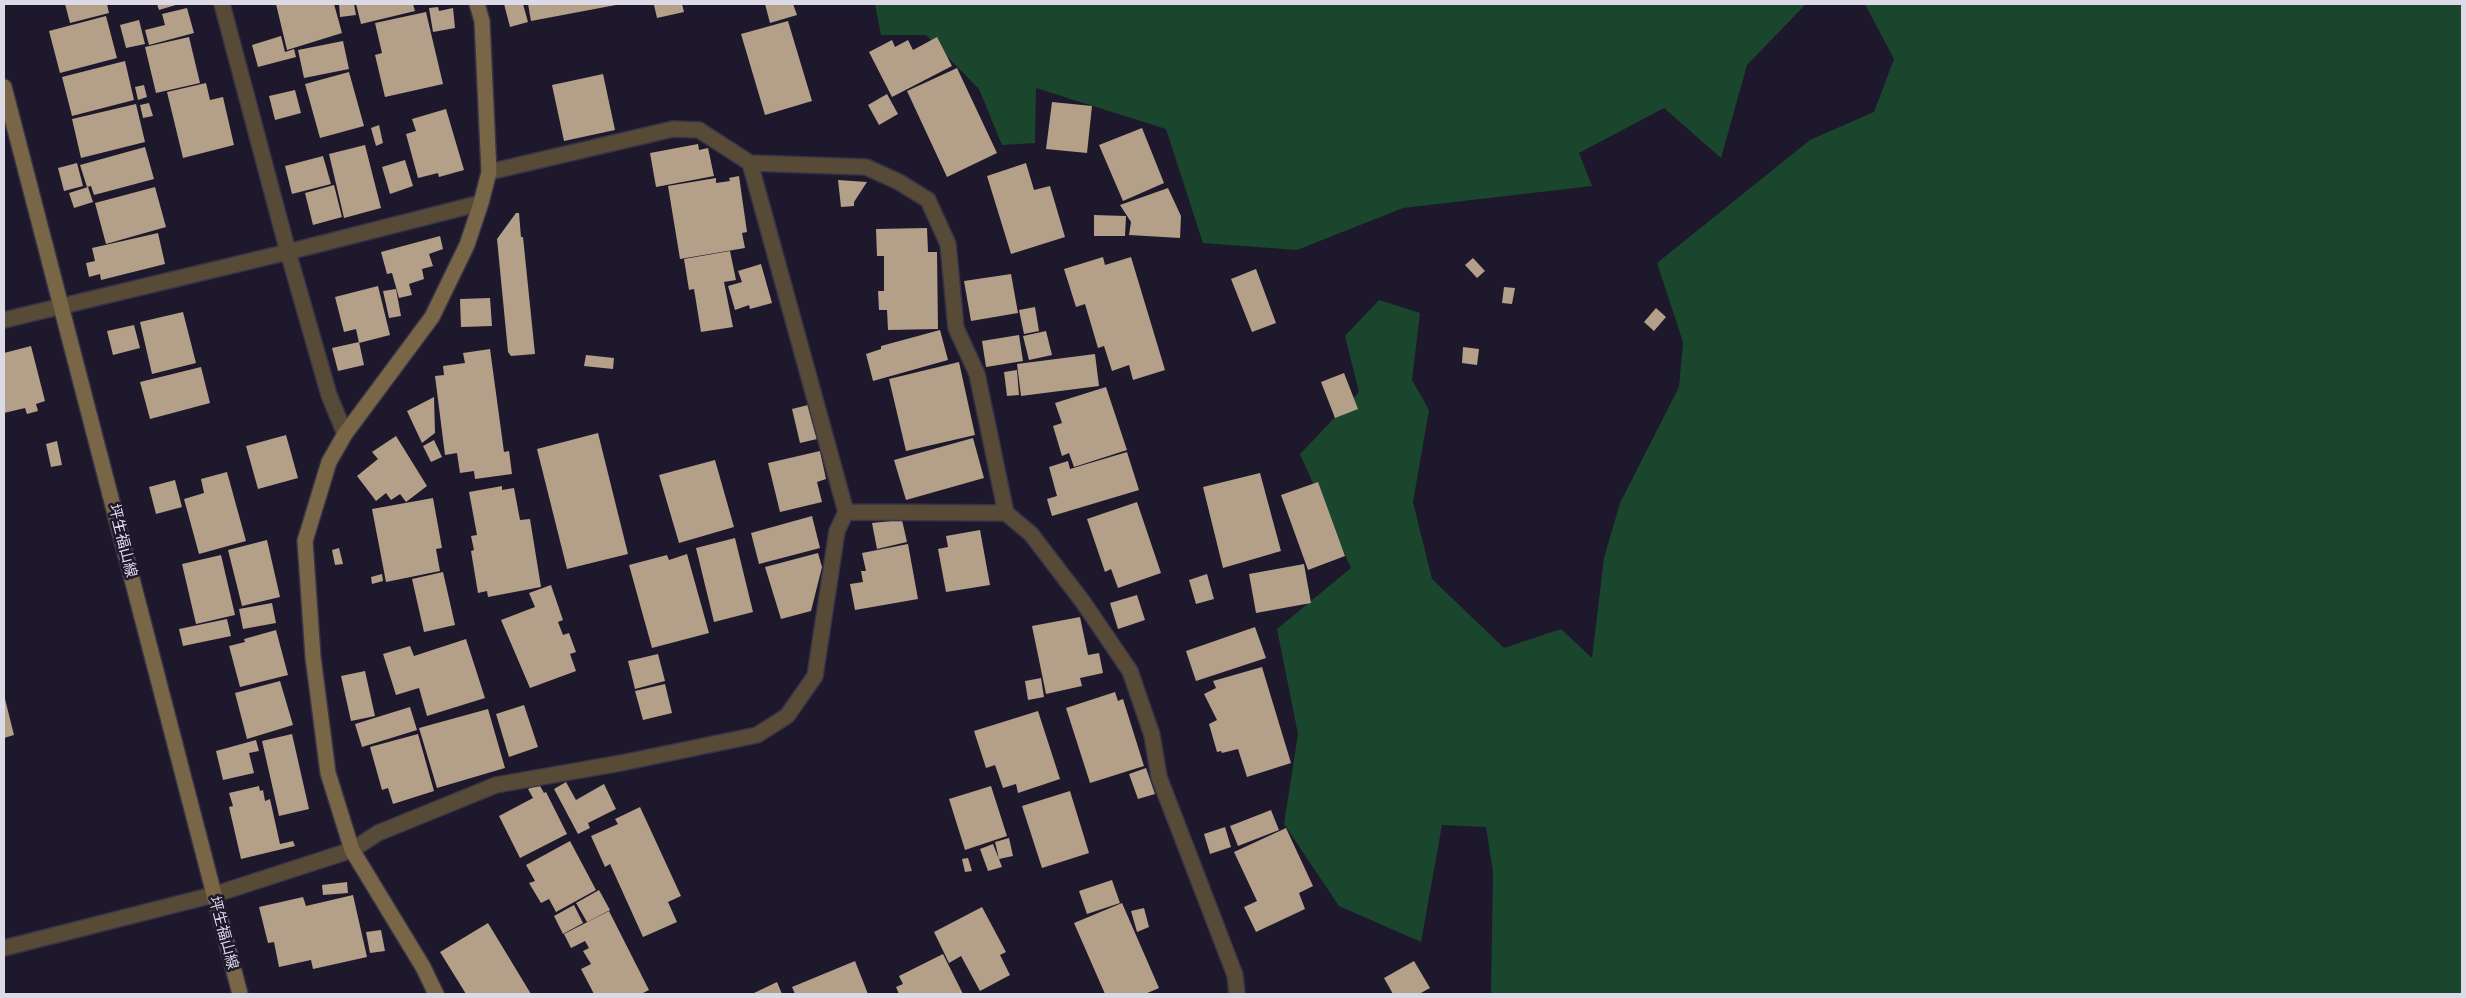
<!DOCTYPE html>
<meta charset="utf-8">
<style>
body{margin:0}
#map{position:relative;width:2466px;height:998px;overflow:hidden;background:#1e182d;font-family:Helvetica,sans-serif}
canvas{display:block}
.frame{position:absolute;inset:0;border:5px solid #dddae8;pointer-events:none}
</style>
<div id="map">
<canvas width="2466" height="998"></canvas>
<div class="frame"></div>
</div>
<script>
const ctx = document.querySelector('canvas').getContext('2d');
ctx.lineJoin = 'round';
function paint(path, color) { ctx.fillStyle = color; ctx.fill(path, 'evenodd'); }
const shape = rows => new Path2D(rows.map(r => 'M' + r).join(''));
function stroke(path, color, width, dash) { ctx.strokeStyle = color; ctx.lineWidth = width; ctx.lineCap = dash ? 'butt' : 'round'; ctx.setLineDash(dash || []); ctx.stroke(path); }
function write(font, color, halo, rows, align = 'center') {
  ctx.font = font + ' Helvetica,"Noto Sans JP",sans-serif'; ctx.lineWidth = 5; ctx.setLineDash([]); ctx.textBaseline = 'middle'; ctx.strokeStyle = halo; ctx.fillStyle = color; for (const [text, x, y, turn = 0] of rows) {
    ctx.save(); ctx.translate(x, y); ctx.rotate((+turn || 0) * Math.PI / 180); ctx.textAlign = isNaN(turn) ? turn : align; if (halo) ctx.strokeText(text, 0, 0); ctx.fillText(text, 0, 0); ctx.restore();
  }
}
const green = shape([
 [875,4,1806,4,1747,65,1721,158,1664,108,1579,153,1592,186,1403,208,1297,250,1203,243,1166,129,1036,88,1035,143,1002,145,979,89,926,35,881,35],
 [1865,4,2462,4,2462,994,1491,994,1493,872,1486,827,1442,825,1421,942,1339,906,1284,824,1298,734,1277,629,1351,568,1300,454,1359,392,1345,336,1379,300,1420,313,1412,380,1429,410,1413,502,1432,579,1504,648,1561,629,1592,658,1604,558,1620,503,1679,387,1683,342,1657,263,1810,140,1874,112,1894,59]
]);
const building = shape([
 [65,4,107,4,109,13,70,23],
 [157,4,179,4,159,10],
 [276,4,334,4,342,33,287,50],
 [339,4,354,4,356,15,340,17],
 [356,4,413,4,415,11,361,24],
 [504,4,523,4,528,22,510,27],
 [528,4,615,4,616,5,531,21],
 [658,4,682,4,684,12,657,18,654,5],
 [765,4,793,4,797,15,770,23],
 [438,7,439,11,453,8,455,28,433,32,429,8],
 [187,8,194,33,149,45,145,30,165,25,162,14],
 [426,12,443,84,385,97,375,55,382,53,375,23],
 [106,16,117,58,60,73,49,31],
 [139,20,145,44,126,48,120,25],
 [788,21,812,101,765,115,741,34],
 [281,36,285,52,294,49,296,57,258,67,252,45],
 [189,37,200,83,156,93,145,47],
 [937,37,952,66,892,97,869,52,892,40,895,47,908,40,913,50],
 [343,41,349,69,304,78,298,50],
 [125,61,134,100,72,116,62,77],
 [957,68,997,153,947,177,907,91],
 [349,72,364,126,320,138,305,84],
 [603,74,615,130,564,141,552,85],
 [206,83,210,100,223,97,234,145,183,158,167,92],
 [144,85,147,97,138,100,135,87],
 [295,90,301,113,275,120,269,96],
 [887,94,898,114,879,125,868,105],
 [1052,102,1092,106,1087,153,1046,149],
 [149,103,153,116,143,118,140,105],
 [136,104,145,142,81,158,72,119],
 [446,109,464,170,439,177,438,173,418,178,406,134,416,131,412,119],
 [379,125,383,143,376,146,371,128],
 [1142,128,1164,183,1123,201,1099,145],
 [698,144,699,150,708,148,714,176,656,187,650,153],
 [365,145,381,208,344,218,329,154],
 [145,147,154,179,94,195,91,186,87,187,80,165],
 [323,156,331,184,292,194,285,166],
 [405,160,413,186,390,194,382,167],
 [77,163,83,186,64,191,58,168],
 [1026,163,1034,190,1050,186,1065,237,1011,254,987,176],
 [739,176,747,232,742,233,745,248,680,259,668,186,716,178,716,183,730,181,729,178],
 [838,180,867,182,854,202,854,206,841,207],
 [334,185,342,217,313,225,305,193],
 [88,187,93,202,74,208,69,193],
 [155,187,166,227,106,244,95,203],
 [1168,188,1181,216,1180,238,1129,235,1131,222,1120,205],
 [516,213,519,213,521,237,523,237,535,354,511,356,508,352,497,239],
 [1094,215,1126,216,1125,236,1094,236],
 [927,228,928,252,937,252,938,329,888,330,887,310,879,310,878,291,884,291,884,256,877,256,876,229],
 [158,233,165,264,101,280,100,274,89,277,86,263,95,261,92,248],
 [440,236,443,249,429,254,433,266,422,269,424,279,409,284,412,295,399,298,392,273,387,274,381,252],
 [730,251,736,280,724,282,733,327,701,332,694,289,689,290,684,259],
 [1103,257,1105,265,1131,257,1165,370,1133,380,1129,365,1112,371,1104,346,1098,348,1085,304,1076,307,1064,269],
 [1473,258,1485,271,1477,278,1465,265],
 [761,264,772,303,750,309,749,305,735,310,728,286,742,282,738,271],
 [1256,269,1276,323,1252,332,1231,279],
 [1011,274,1018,313,971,321,964,281],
 [378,286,390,335,359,343,356,329,344,332,335,297],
 [1504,287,1515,288,1512,304,1502,303],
 [396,289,401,316,389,318,383,291],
 [490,298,492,326,461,327,460,299],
 [1035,307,1039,331,1024,334,1019,310],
 [1656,308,1666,317,1654,331,1644,322],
 [183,312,196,363,152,374,140,322],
 [134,325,140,348,113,355,107,331],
 [940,330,948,360,873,381,866,354,881,349,881,346],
 [1046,331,1052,355,1029,360,1023,336],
 [1019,335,1023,361,986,367,982,341],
 [359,342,364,365,338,371,332,348],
 [31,346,45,401,36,404,38,411,27,414,25,408,4,413,4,353],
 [1463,347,1479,349,1477,365,1462,363],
 [490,349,504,452,509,451,512,474,475,479,474,471,460,473,457,453,445,455,435,376,444,375,443,366,465,363,463,353],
 [1095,354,1099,386,1021,396,1017,364],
 [586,355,614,358,613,369,584,366],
 [959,362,975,435,906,451,889,379],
 [201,367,210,403,150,419,140,382],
 [1017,370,1019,395,1007,396,1004,372],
 [1344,373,1358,409,1335,418,1321,382],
 [1106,387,1127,450,1074,467,1069,453,1062,456,1053,426,1062,423,1055,403],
 [434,397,435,433,422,443,407,411],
 [808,405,817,439,800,443,792,409],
 [598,433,628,554,567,569,537,449],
 [286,435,298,478,258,489,246,446],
 [396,436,427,486,406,502,400,494,391,500,386,493,376,501,357,476,378,459,372,452],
 [973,438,984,478,906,500,894,460],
 [434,440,442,457,431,462,423,446],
 [57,441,62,465,51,467,46,444],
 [820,451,826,479,817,482,822,502,780,512,768,463],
 [1127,452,1139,490,1052,516,1047,499,1057,496,1049,467,1068,461,1070,469],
 [715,460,734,527,679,543,659,475],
 [227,472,246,541,199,554,184,499,204,493,201,479],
 [1260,473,1281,551,1223,568,1203,487],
 [175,480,182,507,156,514,149,487],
 [1318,482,1345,556,1308,570,1281,495],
 [502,486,502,490,514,488,520,520,530,519,541,587,488,597,487,591,478,593,471,551,474,550,471,536,477,535,469,492],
 [433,498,442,548,436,549,440,571,386,582,372,509],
 [1137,502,1161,573,1118,588,1111,569,1105,572,1087,519],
 [812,516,820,548,759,564,751,533],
 [902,520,907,542,877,549,872,523],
 [980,530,990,585,946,592,938,549,948,547,946,536],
 [735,538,753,612,714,622,696,548],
 [267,540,280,597,242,606,228,550],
 [908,544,918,599,855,610,850,584,863,582,861,571,866,571,862,553],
 [339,548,343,564,335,565,332,550],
 [818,553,822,567,811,611,781,619,765,567],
 [687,554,709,633,652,648,629,565,667,555,669,560],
 [221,555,235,615,196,624,182,564],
 [1304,564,1311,603,1256,613,1249,574],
 [443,572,455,625,424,632,412,579],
 [382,574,383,581,372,584,371,577],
 [1207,574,1214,599,1196,604,1189,580],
 [551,585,563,620,558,622,563,635,569,633,576,652,570,654,576,671,530,688,501,620,535,607,529,593],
 [1137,595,1145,620,1118,629,1110,603],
 [272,603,276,623,243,629,239,609],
 [1080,617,1088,655,1099,653,1103,673,1080,678,1082,686,1046,694,1032,626],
 [227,619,231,636,183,646,179,629],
 [1255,627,1266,658,1196,681,1186,651],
 [276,630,288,675,240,687,229,646,245,642,244,639],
 [466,639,485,698,427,716,419,688,396,695,383,654,410,646,414,656],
 [658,654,665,681,635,689,628,661],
 [1262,667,1291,763,1247,777,1238,749,1222,753,1221,751,1217,752,1209,724,1217,720,1204,694,1216,688,1213,681],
 [365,671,375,716,351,721,341,676],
 [1041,678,1044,697,1028,700,1025,681],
 [280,681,293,725,247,739,235,693],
 [665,684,672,713,643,720,635,691],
 [1115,692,1118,701,1123,699,1144,766,1090,783,1066,708],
 [4,695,14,735,4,738],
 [524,705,538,747,509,757,496,714],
 [410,707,417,730,362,747,355,724],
 [488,709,505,768,437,788,419,728],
 [1038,711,1060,779,1018,793,1016,784,1003,788,995,765,986,768,974,731],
 [292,734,309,809,279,816,262,741],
 [418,734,434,791,393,804,388,788,382,790,370,747],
 [256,740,259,751,249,753,254,773,223,780,216,751],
 [1146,768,1155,794,1138,799,1129,774],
 [566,782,576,800,604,784,616,809,588,823,590,828,578,834,554,789],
 [539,784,544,793,546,792,567,834,520,858,499,816,533,798,528,789],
 [259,786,260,791,263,790,265,801,270,799,280,844,293,841,295,846,241,859,229,807,233,806,229,793],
 [991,786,1007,836,965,850,949,799],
 [1070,791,1089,853,1042,868,1022,806],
 [640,807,681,896,668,902,677,922,643,937,610,864,605,867,591,836,618,824,615,819],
 [1271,810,1279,830,1238,846,1230,826],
 [1225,827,1231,847,1210,854,1204,834],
 [1286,828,1313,886,1299,893,1305,909,1256,932,1244,907,1257,901,1234,852],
 [1009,838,1013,856,999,859,1002,867,988,871,980,849,993,844,999,859,995,842],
 [570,841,596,890,556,912,549,899,541,903,529,883,535,881,526,865],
 [968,858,972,871,965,872,962,859],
 [1112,880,1120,903,1087,914,1079,891],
 [347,882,348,893,323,895,322,885],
 [599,890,610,910,587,922,576,903],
 [353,895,367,957,313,969,311,960,279,967,274,942,268,943,259,907,303,897,306,906],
 [1122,903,1159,988,1145,994,1105,994,1074,923],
 [574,905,583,923,563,934,554,916],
 [982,907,1006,952,1000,955,1010,975,980,991,961,956,949,963,934,932],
 [1144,908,1149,927,1137,932,1131,911],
 [609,911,649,990,641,994,594,994,581,969,591,964,583,951,589,948,585,941,571,948,564,934],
 [488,923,531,994,466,994,440,952],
 [381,930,385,951,370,953,366,932],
 [943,954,963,994,899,994,896,987,903,984,899,976],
 [855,961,868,994,795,994,792,987],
 [1414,961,1430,988,1419,994,1393,994,1384,978],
 [777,982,782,994,754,994,754,993]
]);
const street = shape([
 [222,4,288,252,329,395,345,434],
 [489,172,673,129,699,130,750,163,866,167,899,182,928,200,948,244,956,328,977,374,1006,513,1031,534,1083,602,1130,671,1152,735,1159,777,1235,975,1237,994],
 [4,320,288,252,481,203],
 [846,512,1006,513],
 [4,948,213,895,352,850,378,833,496,785,621,763,757,735,787,716,815,676,837,531,846,512,750,163]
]);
const secondary = shape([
 [4,87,240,994],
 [436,994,423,967,352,850,328,773,313,657,305,541,329,462,345,434,432,317,467,245,481,203,489,172,482,21,477,4]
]);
const streetNames = [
 ["坪生福山線",122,541,76],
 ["坪生福山線",223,933,75]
];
paint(green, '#1a462d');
paint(building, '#b49f88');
stroke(street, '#393347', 18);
stroke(secondary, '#393347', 18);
stroke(street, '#574b38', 15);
stroke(secondary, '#786647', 15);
write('15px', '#dddae8', '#1e182d', streetNames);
</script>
